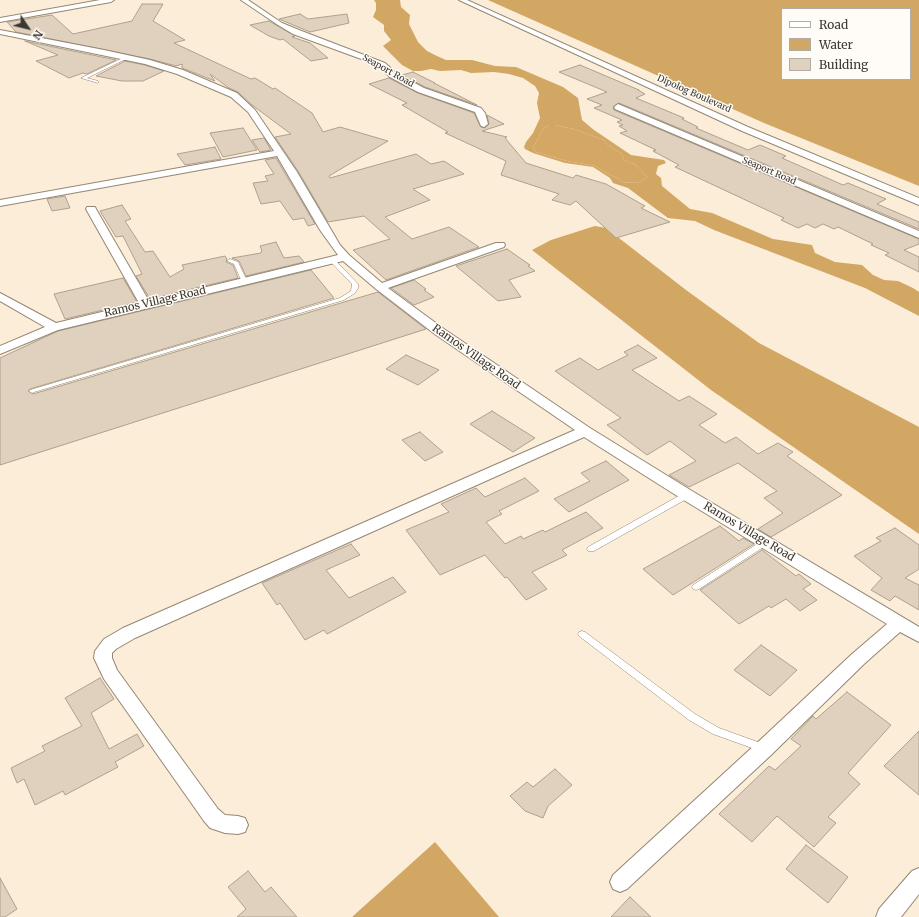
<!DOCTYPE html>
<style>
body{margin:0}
#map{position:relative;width:919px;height:917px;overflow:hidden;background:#fcedd9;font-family:Merriweather,serif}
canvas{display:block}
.legend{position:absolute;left:781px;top:8px;width:130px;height:72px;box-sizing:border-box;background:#fffcf8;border:1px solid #b1ada8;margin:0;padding:5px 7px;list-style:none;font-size:12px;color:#3c372f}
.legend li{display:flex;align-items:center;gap:8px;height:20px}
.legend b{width:20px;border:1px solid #b1ada8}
.north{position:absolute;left:8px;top:8px;width:40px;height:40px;-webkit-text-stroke:3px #fffcf8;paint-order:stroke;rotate:125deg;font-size:11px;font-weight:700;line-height:16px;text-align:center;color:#3c372f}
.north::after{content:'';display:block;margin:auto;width:14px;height:18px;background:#3c372f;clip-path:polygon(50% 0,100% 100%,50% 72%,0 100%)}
</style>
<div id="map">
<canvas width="919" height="917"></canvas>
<ul class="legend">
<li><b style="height:5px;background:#fff"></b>Road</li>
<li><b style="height:11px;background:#d2a663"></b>Water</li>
<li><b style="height:11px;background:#dfd1bd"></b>Building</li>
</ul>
<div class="north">N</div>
</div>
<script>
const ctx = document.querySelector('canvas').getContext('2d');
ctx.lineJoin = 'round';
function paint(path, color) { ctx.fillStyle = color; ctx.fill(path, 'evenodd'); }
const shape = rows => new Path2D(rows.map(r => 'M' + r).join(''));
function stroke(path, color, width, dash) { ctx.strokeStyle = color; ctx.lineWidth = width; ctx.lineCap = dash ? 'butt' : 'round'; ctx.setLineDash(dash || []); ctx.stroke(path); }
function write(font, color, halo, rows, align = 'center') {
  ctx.font = font + ' Merriweather,serif'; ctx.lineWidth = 3; ctx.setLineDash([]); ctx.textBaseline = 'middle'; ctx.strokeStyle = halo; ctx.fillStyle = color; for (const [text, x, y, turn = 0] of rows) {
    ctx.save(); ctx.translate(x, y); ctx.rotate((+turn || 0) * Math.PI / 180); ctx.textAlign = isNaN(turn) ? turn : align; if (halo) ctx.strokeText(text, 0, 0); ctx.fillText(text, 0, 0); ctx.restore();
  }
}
const forest = shape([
 [549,125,555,125,574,129,604,140,608,145,622,154,624,160,636,165,647,177,639,183,621,182,618,178,610,175,595,166,567,161,536,152,533,148,543,129]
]);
const water = shape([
 [374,0,400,0,401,7,410,15,409,24,418,42,427,51,437,56,446,60,472,60,495,66,516,67,563,87,578,98,582,120,594,130,631,155,664,160,666,163,658,166,656,174,661,178,662,186,690,209,712,213,773,239,812,245,815,253,835,262,862,265,873,275,884,280,898,281,913,288,919,292,919,316,865,288,714,230,695,221,668,218,628,188,613,183,610,178,593,167,565,163,533,153,525,149,524,147,526,142,533,133,540,118,537,103,539,93,535,86,523,78,509,74,494,72,471,73,461,70,440,71,431,69,421,71,413,71,402,65,383,46,391,40,384,31,384,25,373,17,376,10,376,3],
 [549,125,555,125,574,129,604,140,608,145,622,154,624,160,636,165,647,177,639,183,621,182,618,178,610,175,595,166,567,161,536,152,533,148,543,129],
 [488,0,919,0,919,186,764,123],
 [782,9,910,9,910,79,782,79],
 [595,226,606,228,686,290,759,343,919,427,919,534,711,390,532,250,551,240],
 [435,842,499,917,352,917]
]);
const building = shape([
 [142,4,163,4,153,21,185,40,174,43,236,72,251,79,255,78,273,89,275,88,312,113,323,132,340,127,388,141,329,176,330,178,416,154,431,164,444,161,464,174,413,189,430,200,385,217,412,239,449,227,479,247,386,280,353,250,390,239,364,216,328,222,298,171,275,137,291,134,252,105,238,92,229,88,210,74,215,81,182,68,182,64,176,66,150,59,16,32,7,22,52,15,73,34,132,21,142,4],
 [300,14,308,19,347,14,349,23,310,32,279,19,300,14],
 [269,21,295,36,292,37,310,43,328,58,311,61,283,39,280,40,269,36,250,25,269,21],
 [25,41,116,60,87,74,83,73,69,78,36,61,58,55,25,41],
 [125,61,145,65,164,71,143,81,122,81,96,76,125,61],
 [580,65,639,90,638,90,645,94,636,98,684,118,682,119,698,127,696,128,748,150,760,145,786,156,782,158,843,185,848,183,886,199,877,204,919,222,919,229,619,103,613,107,614,110,919,239,919,244,904,250,919,257,919,272,885,255,889,253,871,245,873,244,838,227,834,229,823,224,815,228,807,224,798,228,781,220,784,218,675,167,679,165,653,151,656,150,620,133,627,131,619,126,623,125,617,122,622,120,594,108,602,105,587,99,607,92,559,72,580,65],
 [413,72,435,83,434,83,477,105,425,87,402,75,413,72],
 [389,78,418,93,474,113,481,127,485,128,489,124,487,115,504,124,482,131,507,137,505,138,526,163,573,178,576,175,606,184,645,206,641,208,670,222,616,238,576,201,570,205,552,200,559,194,501,175,506,161,445,133,448,132,402,105,407,103,369,84,389,78],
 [243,128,257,150,223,157,210,133,243,128],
 [264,138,271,150,260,152,252,140,264,138],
 [215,147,221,159,185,165,177,154,215,147],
 [276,158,315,224,308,226,304,218,293,220,280,201,261,204,253,183,268,181,265,176,274,174,265,160,276,158],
 [65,196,70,208,52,211,47,199,65,196],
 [122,205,131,219,125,221,145,252,153,251,170,277,184,269,182,265,225,256,227,259,226,262,233,265,238,278,150,299,136,276,142,274,123,236,116,237,100,211,122,205],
 [276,242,284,258,299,256,304,262,246,276,239,261,232,258,261,253,261,252,262,251,260,246,276,242],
 [507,249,530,265,528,266,535,271,509,280,521,297,498,301,456,266,507,249],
 [311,270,334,298,30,389,28,391,33,394,378,292,426,329,0,465,0,358,58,331,311,270],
 [123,278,137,302,65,319,54,294,123,278],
 [414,280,426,289,424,290,434,297,414,305,391,288,414,280],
 [638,345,657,358,632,370,679,401,689,396,717,414,699,425,725,443,736,437,758,454,778,443,793,452,787,456,842,495,771,537,758,529,783,513,764,498,777,491,738,463,689,487,669,475,696,461,670,441,647,455,607,425,621,418,555,371,580,358,598,370,628,355,624,352,638,345],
 [406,355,439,370,418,385,386,369,406,355],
 [492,411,535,438,513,452,470,424,492,411],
 [420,432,443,452,425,461,402,440,420,432],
 [606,461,629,480,569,512,554,499,590,481,581,473,606,461],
 [525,478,539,491,499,511,502,514,486,522,505,544,521,536,523,539,543,530,545,532,586,512,603,528,562,550,567,555,532,572,547,589,526,600,507,577,505,578,485,555,440,575,406,530,449,512,441,504,476,488,485,497,525,478],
 [720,526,739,541,743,538,754,544,673,595,643,569,720,526],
 [895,528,919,545,919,569,905,578,919,585,919,610,895,596,890,601,871,590,882,578,854,556,881,541,876,538,895,528],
 [351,544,360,555,326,570,349,598,393,577,406,592,327,634,324,630,305,640,280,603,277,605,262,583,351,544],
 [762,550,796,576,799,574,811,584,803,589,817,600,800,611,786,599,771,608,769,606,739,624,700,590,762,550],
 [761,645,797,670,770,696,734,670,761,645],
 [100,678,114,699,91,713,109,749,137,734,144,746,115,762,118,767,65,795,63,791,35,805,24,779,17,783,11,768,45,751,42,746,82,726,65,698,100,678],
 [847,692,891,725,848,773,860,784,828,817,836,823,814,847,777,816,752,842,719,814,769,766,775,770,801,746,791,739,813,716,816,719,847,692],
 [919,731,919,795,884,766,919,731],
 [555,769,572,785,548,806,543,818,525,811,510,796,527,782,533,787,555,769],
 [806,845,848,877,828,903,786,869,806,845],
 [248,871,265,892,271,887,297,917,237,917,246,909,228,887,248,871],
 [0,878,17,909,5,917,0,917,0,878],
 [630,897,651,917,611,917,630,897]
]);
const service = shape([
 [127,56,130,57,87,78,98,81,98,83,81,78,127,56],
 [332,258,334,259,358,284,358,288,355,293,344,300,34,392,32,393,29,391,30,390,340,298,351,291,352,284,330,261,329,260,332,258],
 [230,259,238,262,247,281,246,282,242,282,234,264,227,261,230,259],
 [684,493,687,493,691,495,690,497,594,551,588,551,587,549,588,547,684,493],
 [765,539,768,540,769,542,768,544,699,589,696,590,693,589,692,587,693,585,765,539],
 [582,631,585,632,695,714,719,728,766,745,768,748,766,751,763,752,713,734,689,720,579,636,578,634,579,632,582,631]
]);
const minor = shape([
 [100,0,114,0,111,2,0,22,0,18,100,0],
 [241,0,248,0,282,23,299,30,385,63,396,73,424,88,481,108,485,113,488,124,484,127,481,126,475,112,418,92,390,77,379,67,364,60,293,34,278,25,241,0],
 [459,0,467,0,748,127,919,198,919,205,742,131,459,0],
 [0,30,104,50,150,60,183,70,237,93,255,110,297,172,340,245,349,255,382,283,496,243,504,243,505,245,504,247,388,288,444,329,590,428,692,491,919,627,919,642,900,632,864,664,771,755,627,889,620,892,613,889,610,882,613,875,757,743,852,654,887,624,682,499,584,437,135,638,116,649,112,653,112,658,117,670,218,809,225,815,238,816,245,818,248,825,245,832,238,834,225,833,210,828,204,821,104,679,94,658,95,651,104,639,123,628,575,430,436,335,376,289,343,261,58,330,0,354,0,346,45,327,0,301,0,293,56,323,139,303,86,209,87,207,95,207,96,209,149,301,338,255,320,230,277,156,0,206,0,200,274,151,248,112,231,97,177,74,145,64,0,34,0,30],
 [618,104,919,231,919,238,615,109,614,107,618,104],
 [919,868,919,894,901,917,876,917,879,909,912,871,919,868]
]);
const farStreetnames = [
 ["Seaport Road",388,71,29],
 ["Dipolog Boulevard",694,94,24],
 ["Seaport Road",769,171,23]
];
const streetNames = [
 ["Ramos Village Road",155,302,-13],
 ["Ramos Village Road",476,357,35],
 ["Ramos Village Road",749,532,31]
];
paint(forest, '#d4a765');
paint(water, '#d2a663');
paint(building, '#dfd1bd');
stroke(building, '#aea08d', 1);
stroke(service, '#948774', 1);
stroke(minor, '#948774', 2);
paint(service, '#fff');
paint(minor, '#fff');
write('9px', '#3c372f', '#fffcf8', farStreetnames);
write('11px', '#3c372f', '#fffcf8', streetNames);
</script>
